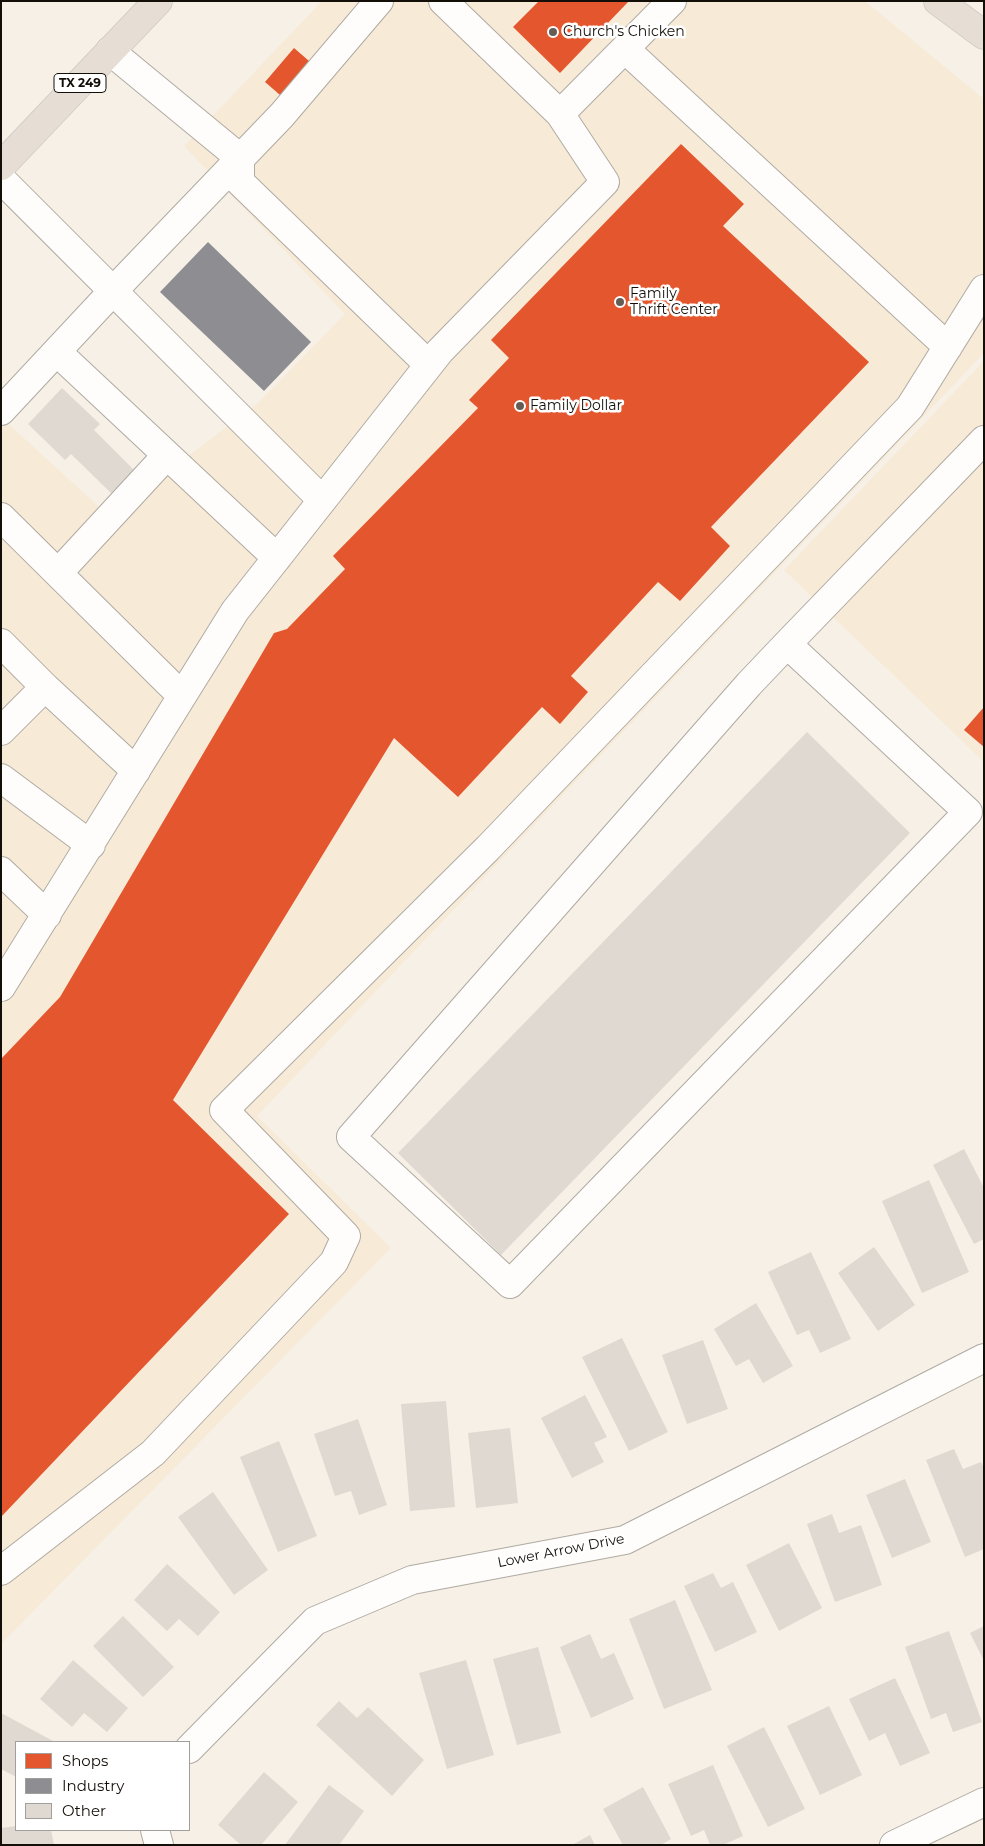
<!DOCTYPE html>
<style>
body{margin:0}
#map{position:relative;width:985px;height:1846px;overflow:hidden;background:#f7f0e6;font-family:Montserrat,sans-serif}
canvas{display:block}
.frame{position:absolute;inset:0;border:2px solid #130e08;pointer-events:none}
.legend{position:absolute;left:15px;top:1741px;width:175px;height:90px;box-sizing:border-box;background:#fff;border:1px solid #a19f9c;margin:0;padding:6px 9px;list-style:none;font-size:15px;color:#130e08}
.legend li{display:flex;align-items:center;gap:10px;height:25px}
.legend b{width:25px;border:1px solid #a19f9c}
</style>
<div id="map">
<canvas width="985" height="1846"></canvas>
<div class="frame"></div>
<ul class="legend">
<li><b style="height:14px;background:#e4572e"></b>Shops</li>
<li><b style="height:14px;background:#8d8d92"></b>Industry</li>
<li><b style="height:14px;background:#dfd9d2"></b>Other</li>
</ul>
</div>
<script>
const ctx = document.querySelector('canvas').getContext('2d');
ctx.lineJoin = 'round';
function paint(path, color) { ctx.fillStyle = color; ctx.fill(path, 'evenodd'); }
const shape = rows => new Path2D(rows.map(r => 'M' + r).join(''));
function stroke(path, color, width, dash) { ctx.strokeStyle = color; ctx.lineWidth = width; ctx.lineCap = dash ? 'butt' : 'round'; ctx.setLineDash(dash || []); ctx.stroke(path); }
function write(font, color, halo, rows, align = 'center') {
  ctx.font = font + ' Montserrat,sans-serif'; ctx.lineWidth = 5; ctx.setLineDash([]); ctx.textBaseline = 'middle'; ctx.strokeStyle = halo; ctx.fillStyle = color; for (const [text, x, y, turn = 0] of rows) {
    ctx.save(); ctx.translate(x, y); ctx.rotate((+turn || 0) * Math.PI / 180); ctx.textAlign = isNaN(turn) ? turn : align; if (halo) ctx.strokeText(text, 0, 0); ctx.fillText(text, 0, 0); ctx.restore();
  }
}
const built = shape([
 [322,1,865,1,984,99,984,353,257,1116,391,1248,1,1644,1,417,109,516,258,403,345,314,184,146],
 [984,361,984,762,784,570]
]);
const shops = shape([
 [539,1,629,1,560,73,513,27],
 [294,48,316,67,287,101,265,82],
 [681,144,744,204,723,226,869,362,711,527,730,546,680,601,658,582,571,676,588,692,560,724,542,707,458,797,394,738,173,1100,289,1214,1,1517,1,1059,60,997,274,633,287,629,345,569,333,556,478,408,469,400,509,358,491,340],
 [984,707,984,747,964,730]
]);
const industry = shape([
 [208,242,311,342,264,391,160,292]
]);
const building = shape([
 [62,388,100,424,94,430,137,473,114,496,71,454,65,460,28,424],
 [807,732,910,833,501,1255,398,1153],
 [964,1149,984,1188,984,1239,974,1244,933,1165],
 [929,1180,969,1272,922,1293,882,1201],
 [874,1247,915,1305,878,1331,838,1273],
 [811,1252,851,1339,820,1353,809,1330,797,1335,768,1272],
 [756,1303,793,1366,763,1383,749,1359,736,1366,714,1329],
 [622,1338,668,1432,629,1451,582,1357],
 [703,1340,728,1409,687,1424,662,1355],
 [585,1395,607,1437,594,1443,604,1462,572,1478,541,1418],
 [446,1401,455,1507,410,1511,401,1404],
 [358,1419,387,1505,359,1515,351,1491,335,1496,314,1434],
 [510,1428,518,1503,476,1508,468,1433],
 [279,1441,317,1536,278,1552,240,1457],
 [954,1449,963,1469,981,1462,984,1468,984,1549,965,1557,926,1460],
 [905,1479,931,1542,892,1558,866,1495],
 [213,1492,268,1570,234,1595,178,1517],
 [832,1514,839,1533,861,1525,882,1585,835,1602,807,1524],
 [789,1543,822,1608,779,1631,746,1565],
 [167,1564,220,1612,198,1636,179,1619,167,1631,134,1600],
 [713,1573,721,1588,733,1582,757,1632,715,1652,684,1586],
 [675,1600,712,1690,664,1709,629,1619],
 [123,1616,174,1667,143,1697,93,1646],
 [984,1626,984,1661,970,1633],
 [949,1631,982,1722,953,1732,946,1713,931,1719,905,1647],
 [590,1634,601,1659,614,1653,634,1699,591,1718,560,1647],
 [538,1647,561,1733,517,1745,493,1659],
 [73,1660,128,1708,107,1732,84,1713,72,1727,40,1699],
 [466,1660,494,1755,447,1769,419,1673],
 [895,1678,930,1753,900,1766,885,1733,869,1741,849,1699],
 [339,1701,357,1718,368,1707,424,1760,392,1796,316,1725],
 [829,1706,862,1775,820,1795,787,1726],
 [1,1713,55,1742,16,1742,16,1777,1,1769],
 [764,1727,805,1809,768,1827,727,1746],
 [713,1765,743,1836,723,1845,710,1845,704,1830,691,1836,668,1784],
 [264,1772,298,1802,261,1845,241,1845,218,1825],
 [329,1785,364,1811,339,1845,285,1845],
 [643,1787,671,1839,661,1845,623,1845,603,1809],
 [16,1826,16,1830,51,1830,54,1845,1,1845,1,1828],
 [590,1835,595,1845,572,1845]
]);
const minor = shape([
 [443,1,560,114,672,1],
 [625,49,948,347],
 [110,51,240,158,240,182,429,365],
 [1,179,322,500],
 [57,352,277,558],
 [1,411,113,291,282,115,379,1],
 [1,517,182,696],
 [58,573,167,455],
 [1,643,45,687],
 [787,644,968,812,510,1284,351,1137,749,684,787,644,984,440],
 [1,731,45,687,136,771],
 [1,778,91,845],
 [1,871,47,915],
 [1,987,235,611,440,351,605,182,560,114],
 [1,1571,153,1453,334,1262,346,1236,224,1110,488,848,910,407,984,289],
 [189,1749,315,1621,412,1580,625,1540,984,1358],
 [155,1830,159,1845],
 [894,1845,984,1802]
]);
const major = shape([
 [938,1,984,35],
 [1,166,158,1]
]);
const markers = [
 [553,32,5,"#635d56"],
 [620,302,5,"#635d56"],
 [520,406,5,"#635d56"]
];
const shields = [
 [80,83,52]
];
const shieldNames = [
 ["TX 249",80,83]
];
const poiNames = [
 ["Church's Chicken",563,32],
 ["Family",630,294],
 ["Thrift Center",630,310],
 ["Family Dollar",530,406]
];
const streetNames = [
 ["Lower Arrow Drive",561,1551,-11]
];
paint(built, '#f7ebd8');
paint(shops, '#e4572e');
paint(industry, '#8d8d92');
paint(building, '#dfd9d2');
stroke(minor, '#afaaa2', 30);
stroke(major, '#d1ceca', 30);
stroke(minor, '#fefdfb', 28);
stroke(major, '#e6ded5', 28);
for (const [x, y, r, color] of markers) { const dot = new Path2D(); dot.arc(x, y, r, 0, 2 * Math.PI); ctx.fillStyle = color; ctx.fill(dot); stroke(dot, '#fff', 2); }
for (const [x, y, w] of shields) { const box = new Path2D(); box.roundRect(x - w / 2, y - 9.5, w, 19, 4); ctx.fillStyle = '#fff'; ctx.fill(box); stroke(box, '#130e08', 1); }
write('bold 12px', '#130e08', null, shieldNames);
write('14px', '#130e08', '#fff', poiNames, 'left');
write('14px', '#130e08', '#fff', streetNames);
</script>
